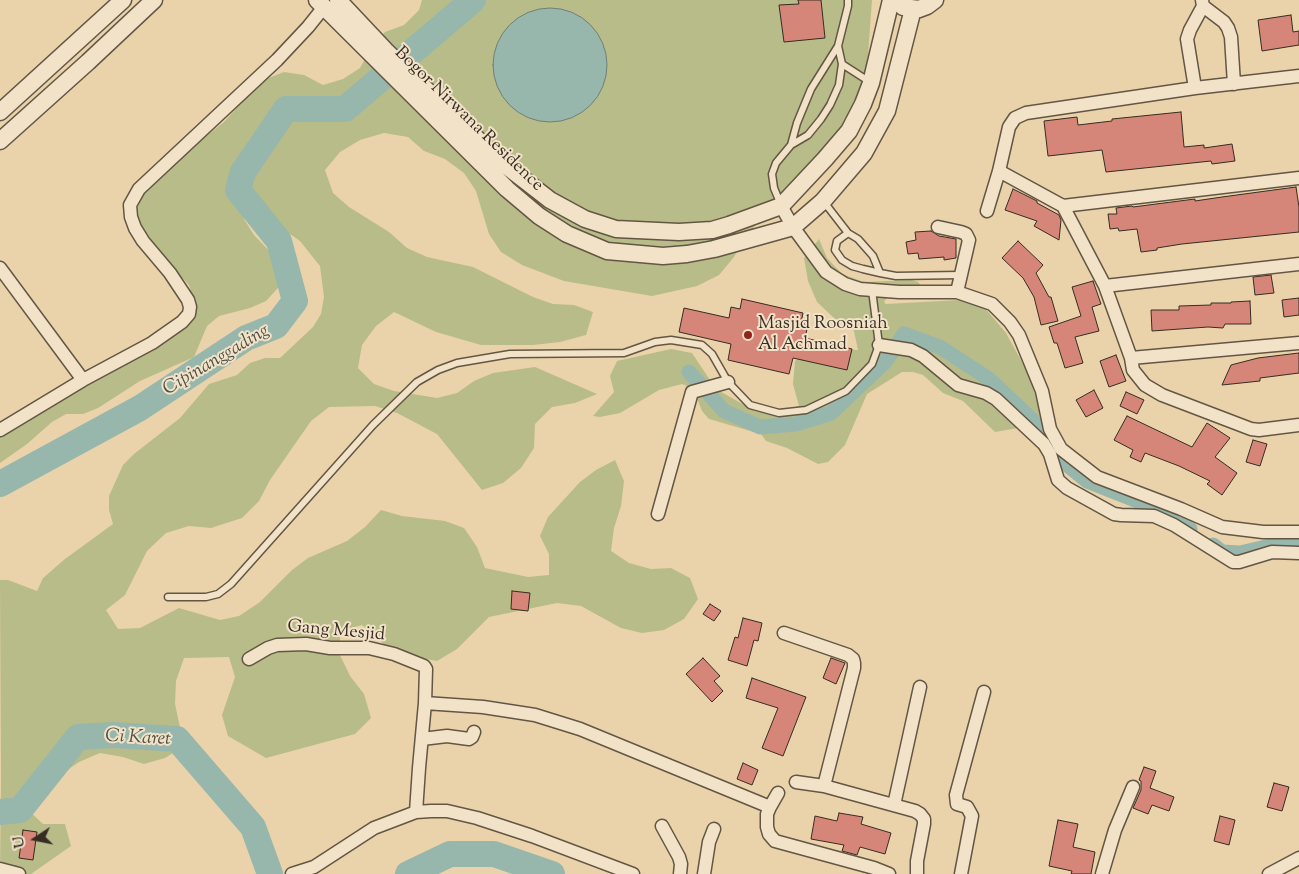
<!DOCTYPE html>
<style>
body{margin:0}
#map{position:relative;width:1299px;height:874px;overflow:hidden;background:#ead3ab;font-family:"Sorts Mill Goudy",serif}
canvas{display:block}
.north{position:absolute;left:10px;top:814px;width:50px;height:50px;-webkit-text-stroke:4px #f1e2c8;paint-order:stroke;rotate:259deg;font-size:14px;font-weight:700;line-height:20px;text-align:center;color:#362c22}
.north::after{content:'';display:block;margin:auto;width:18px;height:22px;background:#362c22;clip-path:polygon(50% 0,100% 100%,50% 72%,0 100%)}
</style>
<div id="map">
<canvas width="1299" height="874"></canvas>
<div class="north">U</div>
</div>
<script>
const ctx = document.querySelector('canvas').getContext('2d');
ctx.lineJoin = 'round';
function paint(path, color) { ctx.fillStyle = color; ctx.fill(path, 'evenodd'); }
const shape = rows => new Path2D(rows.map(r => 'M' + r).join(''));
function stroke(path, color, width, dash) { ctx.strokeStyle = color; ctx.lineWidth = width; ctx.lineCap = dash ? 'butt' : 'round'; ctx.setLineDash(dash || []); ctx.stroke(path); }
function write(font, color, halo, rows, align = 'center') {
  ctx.font = font + ' "Sorts Mill Goudy",serif'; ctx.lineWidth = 4; ctx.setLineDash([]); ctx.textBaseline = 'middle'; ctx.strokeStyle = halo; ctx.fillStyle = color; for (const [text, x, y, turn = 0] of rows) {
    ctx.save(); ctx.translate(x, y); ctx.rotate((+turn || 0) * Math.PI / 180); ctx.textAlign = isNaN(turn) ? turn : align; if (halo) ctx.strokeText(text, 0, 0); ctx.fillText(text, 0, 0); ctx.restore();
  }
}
const green = shape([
 [422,0,872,0,867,69,855,103,842,128,746,236,734,257,719,275,697,286,652,296,564,281,522,265,501,252,489,234,476,191,464,173,445,159,424,151,408,137,384,133,360,140,340,152,325,170,333,193,349,207,389,232,407,248,427,257,473,267,533,297,553,304,574,305,593,312,586,335,560,342,533,345,481,345,436,332,394,312,376,326,362,345,358,368,374,384,394,391,437,398,457,393,474,381,493,373,535,367,597,394,575,403,552,407,535,424,534,448,521,468,503,483,482,490,437,434,397,413,375,406,329,407,311,421,270,480,259,501,242,518,211,528,189,526,166,533,147,551,125,595,106,610,118,629,140,628,179,608,220,620,239,616,260,602,292,570,308,558,347,541,365,527,381,510,402,516,445,521,464,528,477,547,485,568,528,577,549,575,549,554,540,536,548,517,580,482,596,470,615,460,624,481,621,506,614,528,611,551,629,563,651,569,671,568,690,578,698,599,684,619,664,630,642,633,621,628,581,606,557,603,489,617,457,649,437,661,394,653,362,625,340,631,340,655,350,676,364,694,371,718,355,734,266,758,228,736,222,715,235,677,229,657,184,658,176,681,175,704,184,746,165,758,144,764,123,757,100,753,79,762,40,789,26,808,43,824,65,824,71,846,31,874,0,874,1,780,0,580,8,580,37,591,43,578,65,559,113,524,109,510,109,496,123,465,134,454,180,418,209,384,237,375,250,363,265,358,280,358,313,327,321,314,324,297,320,266,300,241,286,231,264,210,258,197,243,202,244,219,254,235,275,257,281,272,278,288,266,301,250,308,219,316,207,326,194,357,140,381,98,408,83,414,66,414,52,422,27,444,0,463,0,430,168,336,193,298,189,285,150,243,137,219,137,208,146,191,184,153,224,122,261,81,284,72,304,75,323,85,343,79,360,68,371,48,385,32,404,25,419,10],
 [819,239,827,258,842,274,864,282,912,280,918,282,921,286,921,291,886,299,884,302,886,304,960,300,984,307,1006,333,1028,373,1041,412,1035,425,995,432,963,401,943,393,923,375,913,372,902,372,867,394,845,445,828,462,818,464,787,448,766,441,761,434,709,419,702,411,693,388,682,384,659,390,620,413,600,417,593,416,614,392,610,376,617,361,671,349,692,353,716,389,755,411,777,413,799,406,793,384,795,361,812,347,858,350,853,327,834,318,817,302,808,281,804,258]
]);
const water = shape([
 '493 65a57 57 0 1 1 114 0a57 57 0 1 1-114 0Z'
]);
const canal = shape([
 [689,372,724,411,760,427,796,424,831,413,885,362,904,334,940,347,989,379,1044,431,1066,464,1087,481,1163,511,1190,529],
 [1213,545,1222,552,1240,553,1279,544,1299,545]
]);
const river = shape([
 [0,484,140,408,246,338,276,326,295,301,279,241,238,190,243,172,286,109,345,109,473,0],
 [0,812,20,810,78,737,113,735,177,739,253,827,270,874],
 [408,874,450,854,494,854,552,874]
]);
const building = shape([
 [798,0,821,0,825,38,784,42,779,5,799,4,798,0],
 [1291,15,1293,32,1299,31,1299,45,1262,51,1258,20,1291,15],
 [1181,112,1184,147,1204,145,1204,148,1232,144,1235,161,1212,164,1211,161,1106,172,1102,150,1048,156,1044,121,1077,117,1078,125,1112,121,1112,119,1181,112],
 [1296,187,1299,207,1299,232,1182,244,1157,248,1157,250,1141,252,1137,229,1119,231,1118,228,1110,229,1108,214,1117,214,1116,208,1132,206,1133,207,1195,199,1195,201,1222,197,1296,187],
 [1013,189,1037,201,1037,203,1059,215,1061,220,1059,240,1034,226,1037,221,1005,210,1013,189],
 [931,231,939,236,956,239,956,258,944,260,944,257,919,259,918,253,908,254,906,242,916,240,915,232,931,231],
 [1018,241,1043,265,1036,273,1049,297,1051,297,1058,321,1041,325,1034,297,1023,278,1002,258,1018,241],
 [1271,275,1274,293,1255,295,1253,277,1271,275],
 [1093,281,1101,304,1092,307,1099,331,1075,337,1083,363,1065,368,1057,343,1054,343,1049,327,1081,316,1072,287,1093,281],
 [1299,298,1299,315,1284,317,1282,300,1299,298],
 [742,299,803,313,801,323,808,325,805,338,852,349,847,370,793,358,789,374,728,360,731,344,679,332,684,308,729,318,731,307,740,309,742,299],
 [1250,301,1251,324,1225,324,1223,328,1208,327,1152,331,1151,310,1179,310,1179,306,1211,305,1211,303,1231,303,1231,302,1250,301],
 [1299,353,1299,373,1260,378,1260,381,1222,385,1231,365,1258,358,1299,353],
 [1116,355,1126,381,1109,387,1100,361,1116,355],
 [1094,390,1103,408,1086,417,1076,400,1094,390],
 [1126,392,1144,400,1137,414,1120,406,1126,392],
 [1127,416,1192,447,1207,423,1230,438,1215,457,1237,473,1222,495,1207,484,1210,481,1179,466,1145,453,1141,462,1130,457,1133,450,1114,440,1127,416],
 [1253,440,1267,444,1260,466,1246,462,1253,440],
 [512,591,530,593,528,611,511,609,512,591],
 [710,604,721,611,714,621,703,614,710,604],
 [743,618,762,623,758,641,754,640,747,666,728,660,735,637,738,638,743,618],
 [703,658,720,676,714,681,723,691,712,702,686,674,703,658],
 [831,658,845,663,836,684,823,678,831,658],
 [752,678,806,697,783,756,762,748,778,708,746,698,752,678],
 [743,763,758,770,752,785,737,779,743,763],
 [1144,767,1156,771,1150,788,1174,797,1169,811,1152,805,1148,814,1133,808,1141,790,1141,781,1139,780,1144,767],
 [1274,783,1289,787,1282,811,1267,807,1274,783],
 [839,813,863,817,861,824,891,833,885,854,860,847,857,855,842,851,844,845,811,839,815,816,837,821,839,813],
 [1220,816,1235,820,1229,845,1214,841,1220,816],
 [1058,820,1078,824,1073,847,1095,852,1091,874,1071,874,1072,871,1049,866,1058,820],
 [23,830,37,832,33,860,19,858,23,830]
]);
const service = shape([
 [842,64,870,82],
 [791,145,797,123,811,89,838,46,848,6,848,0],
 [824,202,848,233],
 [781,205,774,188,772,174,776,163,791,145,808,135,821,119,830,105,839,85,842,64,838,46],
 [880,273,873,256,858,239,848,233,837,241,835,250,842,260,852,266,863,269,880,273,896,276,960,275],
 [168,597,206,597,218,594,231,584,373,425,417,382,438,370,457,363,510,354,624,353,655,342,671,340,702,345,712,354,728,382,750,405,779,413,806,410,846,391,872,364,879,345,872,290]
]);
const minor = shape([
 [1203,6,1224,22,1228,28,1231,37,1234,84],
 [1195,88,1187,39,1190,30,1203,6,1202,0],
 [999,171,1063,206,1105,286,1131,358,1133,370,1145,385,1162,395,1251,429,1259,430,1299,425],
 [781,206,793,227,826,272,845,284,860,289,899,292,957,292,992,304,1010,322,1019,335,1042,391,1050,429,1061,449,1097,477,1181,509,1222,527,1263,532,1299,532],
 [1063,206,1299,178],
 [987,211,999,171,1009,127,1015,118,1026,113,1195,88,1299,76],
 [938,227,961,232,966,234,969,240,957,292],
 [0,268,83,380],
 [1105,286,1299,264],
 [879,345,911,350,923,356,958,385,986,393,996,399,1044,444,1050,454,1058,480,1067,488,1114,514,1121,515,1154,516,1174,525,1233,562,1239,562,1272,552,1299,553],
 [1131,358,1299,343],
 [0,430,83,380,152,343,182,322,189,314,190,307,188,300,170,273,143,241,135,228,131,217,130,205,139,189,277,60,308,27,324,7],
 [658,514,692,392,728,382],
 [784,633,848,655,853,659,854,663,854,668,824,786],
 [249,659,268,648,277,645,306,644,330,648,369,648,394,654,424,666,426,669,425,703,419,768,416,812],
 [425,703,483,707,535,715,580,729,770,807,767,814,767,827,769,834,775,841,874,868,889,874],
 [422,739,447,736,469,739,472,737,474,732],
 [796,782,824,786,915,811,920,814,924,819,924,824,917,861,917,874],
 [894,805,920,687],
 [770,807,778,793],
 [662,826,679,857,681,864,680,874],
 [0,869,19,874],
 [292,874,314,867,374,828,416,812,431,811,447,811,477,818,532,836,633,874],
 [704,874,709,842,714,829],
 [961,874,972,816,967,807,957,804,956,795,984,692],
 [1102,874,1115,830,1133,787],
 [1269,874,1299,858]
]);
const tertiary = shape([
 [317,0,507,189,539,216,567,234,607,251,663,256,687,254,714,249,793,227,823,201,864,153,887,111,913,9],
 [338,0,386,51,501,162,550,200,585,219,616,229,679,232,712,230,729,225,781,206,825,159,849,131,863,104,871,83,891,0],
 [903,7,919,9,927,6,935,0],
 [0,112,123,0],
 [0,141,88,62,154,0]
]);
const markers = [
 [748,335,5,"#8f2418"]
];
const streetNames = [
 ["Bogor Nirwana Residence",468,120,44],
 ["Gang Mesjid",336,632,5]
];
const poiNames = [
 ["Masjid Roosniah",758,325],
 ["Al Achmad",758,346]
];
const waterNames = [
 ["Cipinanggading",217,361,-31],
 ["Ci Karet",138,739,3]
];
paint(green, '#b8bc88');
paint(water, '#98b7ac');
stroke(water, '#717f75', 1);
stroke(canal, '#98b7ac', 15);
stroke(river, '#98b7ac', 26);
paint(building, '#d68678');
stroke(building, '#362c22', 1);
stroke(service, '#635644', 9);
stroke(minor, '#635644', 15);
stroke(tertiary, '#635644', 19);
stroke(service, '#f1e2c8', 6);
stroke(minor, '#f1e2c8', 12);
stroke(tertiary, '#f1e2c8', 16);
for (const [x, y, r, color] of markers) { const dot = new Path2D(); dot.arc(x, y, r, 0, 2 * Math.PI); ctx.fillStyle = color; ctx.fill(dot); stroke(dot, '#f1e2c8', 2); }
write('18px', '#362c22', '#f1e2c8', streetNames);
write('18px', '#362c22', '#f1e2c8', poiNames, 'left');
write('italic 19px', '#4e4f44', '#f1e2c8', waterNames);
</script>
